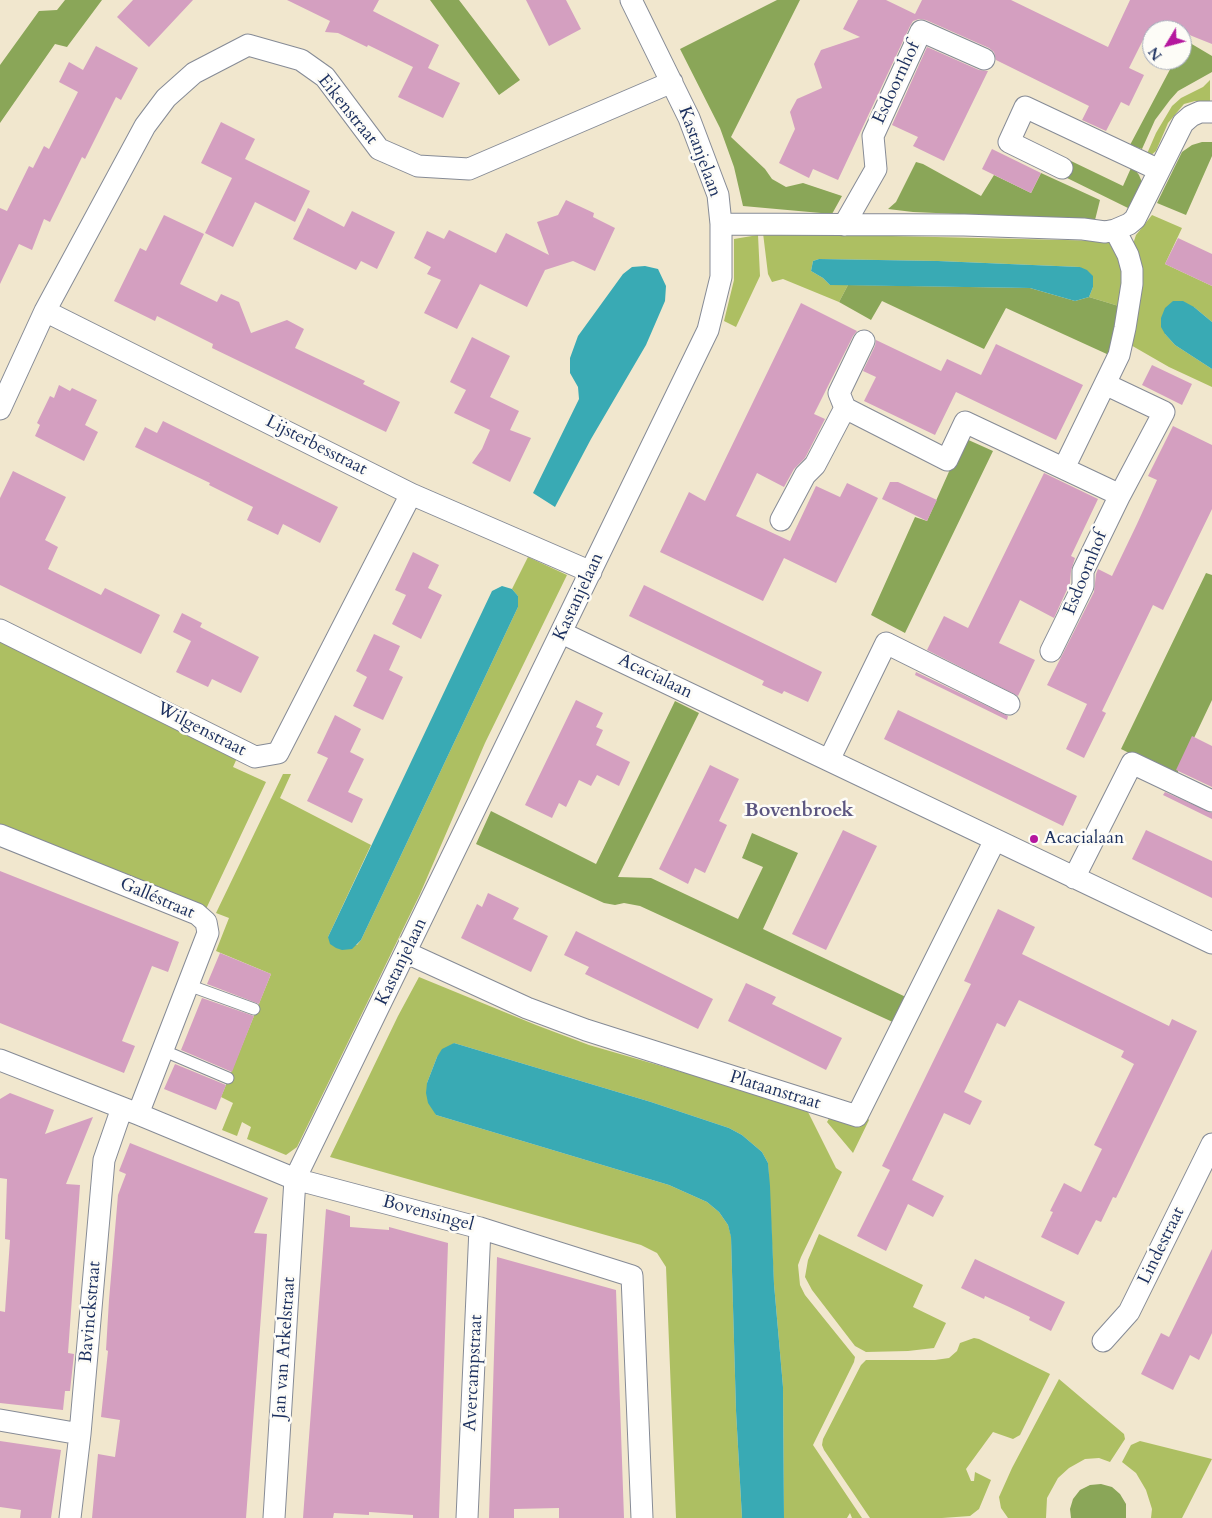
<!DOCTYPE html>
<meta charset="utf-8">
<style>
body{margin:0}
#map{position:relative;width:1212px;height:1518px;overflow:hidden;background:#f1e7ce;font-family:Cardo,serif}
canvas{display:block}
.north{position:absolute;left:1142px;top:20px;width:50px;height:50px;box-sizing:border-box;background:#fdfcf7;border:1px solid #a3aaba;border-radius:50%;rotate:233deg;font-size:14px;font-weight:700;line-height:20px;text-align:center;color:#1b2f5e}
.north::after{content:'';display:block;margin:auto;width:18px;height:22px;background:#b5179e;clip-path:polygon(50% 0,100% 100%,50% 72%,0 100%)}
</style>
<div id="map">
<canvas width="1212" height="1518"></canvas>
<div class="north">N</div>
</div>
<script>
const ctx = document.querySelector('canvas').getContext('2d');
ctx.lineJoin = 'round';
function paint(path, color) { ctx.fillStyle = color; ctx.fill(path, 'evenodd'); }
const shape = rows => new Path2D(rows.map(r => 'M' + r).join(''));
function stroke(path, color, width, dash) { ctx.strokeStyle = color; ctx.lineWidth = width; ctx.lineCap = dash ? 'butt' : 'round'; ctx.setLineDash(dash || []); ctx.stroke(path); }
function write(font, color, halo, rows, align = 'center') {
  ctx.font = font + ' Cardo,serif'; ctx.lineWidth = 5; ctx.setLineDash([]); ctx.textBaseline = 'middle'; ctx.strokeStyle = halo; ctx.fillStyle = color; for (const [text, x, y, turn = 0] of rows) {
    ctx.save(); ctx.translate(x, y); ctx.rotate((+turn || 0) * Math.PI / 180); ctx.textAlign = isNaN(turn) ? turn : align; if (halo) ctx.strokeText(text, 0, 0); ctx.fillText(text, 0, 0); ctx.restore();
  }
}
const green = shape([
 [1210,80,1210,101,1195,101,1184,104,1168,123,1156,151,1150,156,1146,156,1156,133,1172,106,1181,98,1203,87],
 [1152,215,1182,228,1165,264,1212,286,1212,322,1194,307,1165,334,1175,345,1212,369,1212,387,1169,367,1129,344,1133,244,1136,235],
 [763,233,1108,241,1115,245,1125,270,1122,307,1089,297,1093,287,1080,267,938,261,819,259,813,261,811,271,823,278,830,285,848,285,839,302,783,279,772,282,768,274],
 [758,235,760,276,736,327,724,321,734,280,734,239],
 [528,557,567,575,485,743,420,894,297,1147,286,1155,247,1139,251,1127,242,1122,237,1136,222,1130,233,1103,221,1097,271,974,216,951,229,918,216,913,283,774,291,774,280,798,371,845,328,937,357,945,361,940,518,607,518,596,512,589],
 [0,641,238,756,233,767,266,782,206,909,0,827],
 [419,977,536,1025,589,1045,806,1108,836,1168,842,1172,801,1257,798,1265,800,1285,805,1295,855,1357,854,1362,813,1445,862,1518,852,1518,850,1513,847,1518,784,1518,783,1387,774,1284,768,1163,762,1152,742,1135,729,1128,651,1102,454,1043,437,1057,427,1083,436,1115,669,1185,707,1202,719,1212,728,1225,731,1236,736,1411,742,1518,676,1518,666,1267,657,1253,641,1245,330,1157,398,1016],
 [831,1115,866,1116,869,1120,853,1153,827,1122],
 [819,1234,923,1285,913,1307,946,1323,934,1348,908,1351,866,1352,855,1346,812,1290,805,1277,808,1260],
 [974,1338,979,1339,1050,1374,1020,1435,1013,1439,993,1432,966,1469,971,1481,974,1481,975,1472,991,1480,979,1509,970,1516,942,1518,870,1518,824,1450,822,1445,823,1439,861,1365,866,1360,935,1360,949,1358,957,1351,960,1343],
 [1059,1379,1124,1434,1125,1439,1110,1462,1099,1458,1085,1459,1069,1468,1058,1478,1047,1498,1046,1518,1008,1518,1001,1508,999,1497,1012,1468],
 [1140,1441,1212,1459,1182,1518,1151,1518,1152,1509,1146,1490,1136,1473,1122,1462,1131,1445]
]);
const forest = shape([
 [65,0,102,0,67,47,55,44,0,123,0,65,39,11,57,10],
 [430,0,459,0,520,80,499,95],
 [777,0,800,0,731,137,765,169,772,179,786,187,803,183,842,196,832,214,743,206,734,167,720,128,680,49],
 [1185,40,1212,56,1212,72,1178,91,1170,100,1155,120,1142,149,1130,145,1175,60,1182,60,1182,46],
 [1202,142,1212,142,1212,156,1186,215,1157,203,1182,152,1192,145],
 [1071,161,1123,186,1131,168,1136,171,1139,175,1142,182,1130,209,1063,176],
 [916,162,923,164,981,196,994,175,1031,193,1041,173,1100,200,1095,220,913,212,888,209,896,202],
 [848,285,1030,288,1075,301,1089,297,1122,307,1109,355,1006,308,984,349,882,301,871,320,839,302],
 [964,438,993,451,905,633,871,615,915,517,927,521],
 [1206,573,1212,575,1212,700,1176,776,1121,749],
 [675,701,699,713,618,877,651,878,738,919,763,867,742,858,752,833,798,853,763,929,910,999,897,1024,640,906,624,903,615,905,604,903,476,844,491,811,596,864],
 [1101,1484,1112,1487,1120,1494,1126,1504,1126,1518,1071,1518,1070,1509,1073,1499,1080,1490,1090,1485]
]);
const water = shape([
 [819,259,938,261,1080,267,1087,270,1093,276,1093,287,1089,297,1075,301,1030,288,830,285,823,278,811,271,813,261],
 [645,266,658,269,666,286,665,301,646,345,591,439,555,507,533,493,579,399,578,387,570,373,570,358,578,336,623,274,632,267],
 [1173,301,1183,301,1194,307,1212,322,1212,369,1175,345,1165,334,1161,327,1161,318,1165,308],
 [502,586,512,589,518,596,518,607,361,940,352,949,342,950,336,948,330,944,328,937,492,591],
 [454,1043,651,1102,729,1128,742,1135,762,1152,768,1163,770,1186,774,1284,783,1387,784,1518,742,1518,736,1411,731,1237,728,1225,719,1212,707,1202,669,1185,436,1115,428,1103,426,1093,427,1083,437,1057,442,1049]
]);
const building = shape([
 [133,0,193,0,149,47,117,17],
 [287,0,379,0,373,11,439,45,428,68,460,83,443,118,398,97,413,67,368,45,367,47,338,33,325,32,330,21],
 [526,0,566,0,581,29,549,46],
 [858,0,886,0,915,14,922,0,1011,0,1108,47,1130,0,1212,0,1212,44,1182,32,1182,30,1148,30,1129,68,1144,75,1129,106,1121,102,1106,131,1082,120,1089,106,996,60,994,52,989,48,926,20,919,19,913,21,910,26,838,180,813,169,809,178,779,163,795,129,790,112,797,99,822,88,814,64,821,50,860,37,843,29],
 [96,46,138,68,121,100,116,97,85,159,82,157,50,222,44,219,32,250,19,244,0,284,0,208,7,211,29,166,33,168,44,146,49,149,78,92,59,82,69,62,83,70],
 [927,47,979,70,988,71,944,161,913,146,918,137,892,125],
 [221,122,255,139,245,159,310,191,295,222,255,202,233,247,205,233,232,178,201,163],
 [992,149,1041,173,1031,193,982,169],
 [566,200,594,213,593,217,615,228,595,271,573,261,545,270,527,307,480,284,457,329,424,313,441,280,427,274,431,267,414,258,427,231,444,239,449,230,496,253,506,233,549,255,537,222,558,215],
 [308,208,344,227,352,211,395,232,377,269,361,261,356,270,293,239],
 [164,215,204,234,180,284,217,302,221,294,239,302,251,333,287,320,304,329,295,348,365,381,363,384,400,402,386,432,212,348,213,344,157,316,155,321,114,301,140,248,146,251],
 [1178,238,1212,254,1212,286,1165,264],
 [801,303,857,331,853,336,814,414,825,419,805,458,794,469,784,487,757,473,736,516,790,541,816,486,840,497,847,483,878,498,836,583,784,558,763,601,660,552,689,492,705,501],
 [472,337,510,356,490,397,519,411,510,430,531,438,510,482,472,463,482,449,490,430,454,413,466,390,450,382],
 [876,340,941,371,947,359,981,375,996,344,1083,385,1056,440,956,392,935,435,864,401,876,377,863,371,875,346],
 [1152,365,1192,384,1182,405,1142,385],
 [59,385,70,391,72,388,97,400,85,425,98,432,84,461,35,436,40,425,37,423,50,396,54,398],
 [163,421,338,507,320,543,283,524,278,535,247,520,253,507,209,485,210,483,135,447,145,427,157,433],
 [1173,426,1212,445,1212,509,1163,610,1153,605,1102,711,1106,713,1084,758,1066,749,1087,704,1047,685,1094,592,1096,574,1098,569,1112,576,1137,524,1157,480,1148,476],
 [13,471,66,497,45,540,58,547,48,569,101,595,105,588,160,615,141,654,0,585,0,498],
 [1044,473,1098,499,1071,556,1075,558,1071,571,1070,583,1054,618,1020,600,999,643,1035,660,1018,696,927,650,944,616,968,628],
 [890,482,898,482,937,500,927,521,882,499],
 [413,552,439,565,428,588,442,595,421,639,392,624,406,595,395,590],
 [644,585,822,672,808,702,784,691,782,694,762,685,764,681,629,616],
 [182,613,202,623,200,627,259,657,241,693,212,679,208,687,176,672,191,641,173,632],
 [374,634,400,646,389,670,403,677,383,720,353,706,367,677,356,671],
 [916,672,1008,716,1007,720,915,675],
 [576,700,603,713,596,727,603,730,596,745,630,762,619,786,597,775,591,786,579,780,566,807,559,803,552,818,525,805],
 [898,710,1077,796,1063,826,884,739],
 [335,715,361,729,350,752,364,759,348,792,363,799,352,823,307,801,328,758,317,753],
 [1192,736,1212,746,1212,787,1176,770],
 [710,765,739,779,719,821,727,825,705,873,695,868,688,884,659,869],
 [1165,792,1212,813,1212,819,1163,795],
 [843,830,877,846,826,950,792,934],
 [1146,830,1212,861,1212,898,1132,859],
 [0,871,179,942,168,972,152,966,122,1041,135,1046,124,1073,0,1023],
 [488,893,519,908,513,919,548,936,531,972,461,938,477,904,482,907],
 [998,909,1035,927,1022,954,1169,1026,1172,1019,1197,1031,1116,1198,1113,1197,1101,1222,1096,1220,1078,1255,1041,1237,1053,1212,1050,1211,1064,1183,1081,1192,1102,1149,1094,1145,1134,1064,1121,1057,1124,1051,1019,1000,1005,1027,997,1023,964,1092,982,1101,970,1125,944,1113,912,1180,944,1196,933,1217,908,1204,886,1251,857,1236,890,1170,882,1166,971,984,964,981],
 [576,931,713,999,698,1029,585,974,589,967,564,955],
 [220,953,271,974,259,1004,207,984],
 [746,983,776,997,772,1004,842,1038,826,1070,728,1021],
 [202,998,254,1016,232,1072,181,1050],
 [175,1064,226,1085,216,1110,164,1089],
 [10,1093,54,1110,45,1134,93,1117,66,1184,80,1185,68,1353,74,1354,70,1391,65,1391,63,1410,0,1403,0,1311,5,1312,10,1240,5,1239,7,1179,0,1178,0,1099],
 [130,1143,268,1198,254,1233,267,1234,246,1518,92,1518,98,1454,115,1457,120,1420,101,1417,108,1351,106,1350,109,1300,118,1195,126,1174,119,1171],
 [326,1209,350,1216,350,1227,389,1230,389,1227,448,1243,439,1518,413,1518,413,1515,369,1512,369,1515,334,1513,333,1518,303,1518],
 [1212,1249,1212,1333,1199,1360,1190,1355,1173,1390,1141,1374,1161,1333,1169,1337],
 [497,1257,616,1290,624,1518,559,1518,559,1508,514,1509,514,1518,489,1518],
 [975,1259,1065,1302,1051,1331,1029,1320,1030,1317,1007,1306,985,1296,984,1299,961,1288],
 [0,1441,61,1450,51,1518,20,1518,21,1510,0,1507]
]);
const lane = shape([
 [188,985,254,1009],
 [162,1050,228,1078]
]);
const street = shape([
 [1062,168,1009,142,1025,107,1159,170],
 [721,224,964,225,1083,229,1105,232,1115,230,1129,224,1135,219,1183,123,1191,116,1200,112,1212,112],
 [844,225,876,169,873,136,921,31,984,59],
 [45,311,411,494,591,572],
 [864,341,839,393,845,408,947,460,965,422,1120,495],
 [0,409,45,311,145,126,166,98,194,73,248,45,301,60,325,77,379,149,418,166,469,169,672,82],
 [1064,468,1119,355,1125,328,1132,284,1132,270,1128,255,1115,230],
 [781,520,805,475,815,465,845,408],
 [0,630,255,757,278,753,411,494],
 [562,633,1212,943],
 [1051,651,1083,586,1083,571,1120,495,1164,412,1105,384],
 [829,760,886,643,1009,704],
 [0,835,197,914,206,922,208,933,138,1114],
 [1074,878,1132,763,1212,801],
 [407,953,527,1008,586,1030,857,1116,995,840],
 [0,1060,138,1114,295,1179,480,1228,632,1276,642,1518],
 [1103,1341,1129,1312,1212,1144],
 [0,1420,80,1434],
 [70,1518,80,1434,104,1160,122,1108],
 [274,1518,295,1179,708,330,721,277,721,224,718,195,689,118,631,0],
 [467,1518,480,1228]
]);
const markers = [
 [1034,839,5,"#b5179e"]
];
const streetNames = [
 ["Esdoornhof",897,83,-65],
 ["Eikenstraat",347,110,51],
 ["Kastanjelaan",699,152,70],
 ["Lijsterbesstraat",316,446,27],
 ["Esdoornhof",1086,573,-68],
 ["Kastanjelaan",579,597,-65],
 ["Acacialaan",655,677,26],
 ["Wilgenstraat",201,730,27],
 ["Galléstraat",157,899,23],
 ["Kastanjelaan",402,962,-64],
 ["Plataanstraat",775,1091,17],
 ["Bovensingel",428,1214,15],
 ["Lindestraat",1162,1246,-64],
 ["Bavinckstraat",91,1312,-85],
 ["Jan van Arkelstraat",285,1348,-86],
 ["Avercampstraat",474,1373,-87]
];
const poiNames = [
 ["Acacialaan",1044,839]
];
const quarterNames = [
 ["Bovenbroek",799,811]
];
paint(green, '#adbf62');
paint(forest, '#8aa658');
paint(water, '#39aab4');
paint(building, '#d49fc0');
stroke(lane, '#868b96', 13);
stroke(street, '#868b96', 23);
stroke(lane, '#fff', 11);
stroke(street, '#fff', 21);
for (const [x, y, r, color] of markers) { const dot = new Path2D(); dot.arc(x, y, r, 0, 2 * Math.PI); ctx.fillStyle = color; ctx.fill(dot); stroke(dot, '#fdfcf7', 2); }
write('18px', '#1b2f5e', '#fdfcf7', streetNames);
write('18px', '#1b2f5e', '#fdfcf7', poiNames, 'left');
write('bold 20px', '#5c5680', '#fdfcf7', quarterNames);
</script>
